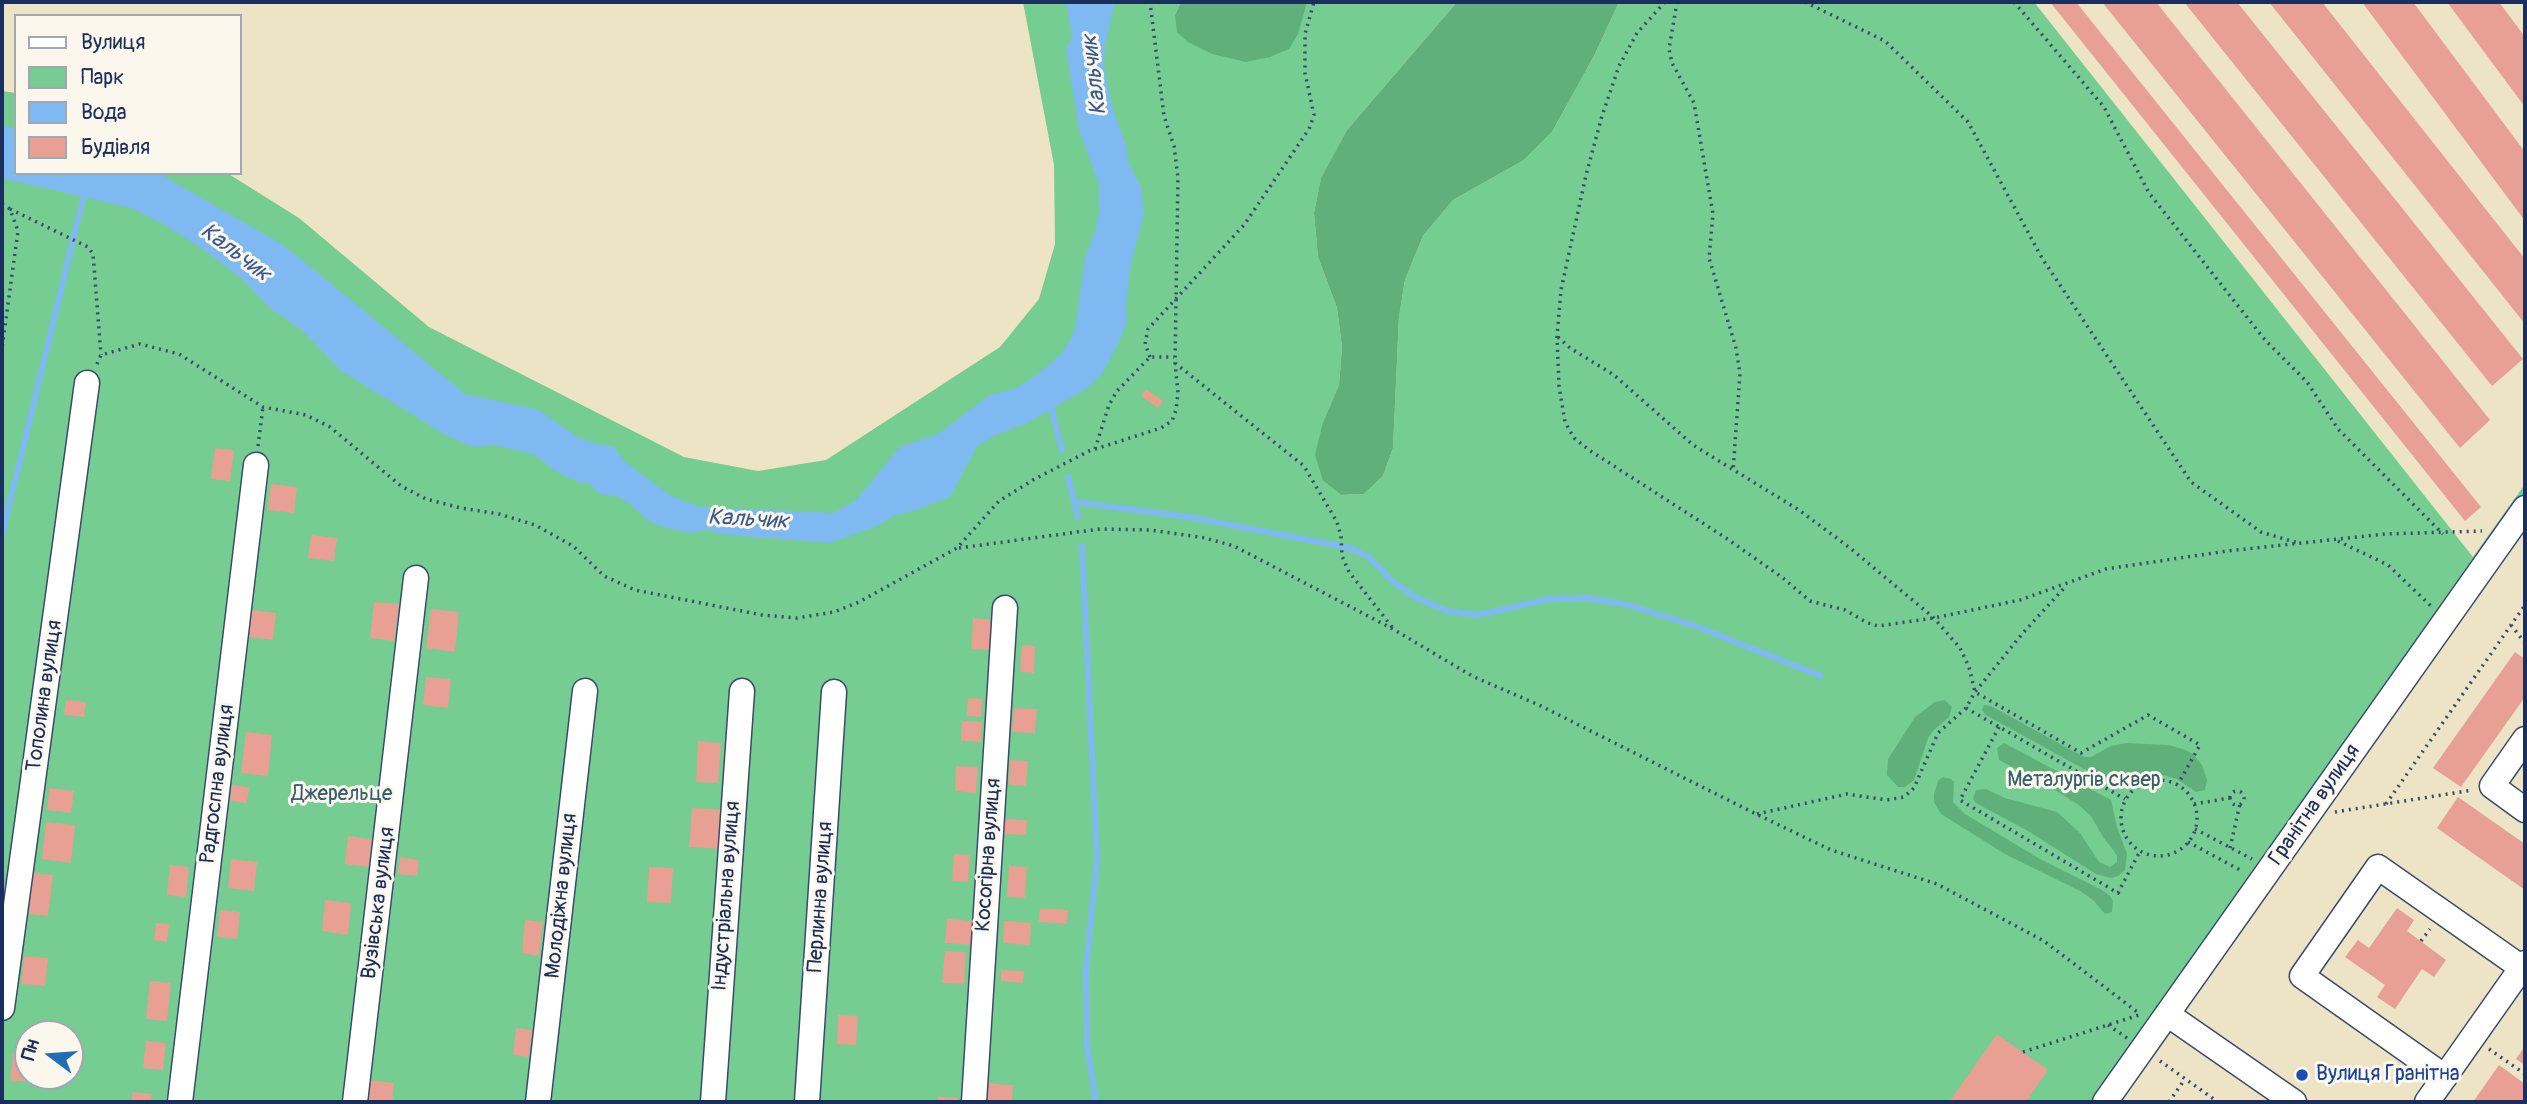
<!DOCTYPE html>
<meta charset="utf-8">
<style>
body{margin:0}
#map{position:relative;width:2527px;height:1104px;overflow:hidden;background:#ede4c6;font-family:Pangolin,sans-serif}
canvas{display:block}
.frame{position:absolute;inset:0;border:4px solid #1b2f5e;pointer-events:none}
.legend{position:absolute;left:14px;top:14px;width:228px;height:161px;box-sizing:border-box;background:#fbf7ec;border:2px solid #a1a7b3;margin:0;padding:9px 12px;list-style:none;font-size:21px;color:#1b2f5e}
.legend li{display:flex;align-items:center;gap:14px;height:35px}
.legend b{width:35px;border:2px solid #a1a7b3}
.north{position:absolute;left:14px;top:1020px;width:70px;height:70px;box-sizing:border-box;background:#fbf7ec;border:2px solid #a1a7b3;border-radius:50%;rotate:286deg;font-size:19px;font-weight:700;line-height:28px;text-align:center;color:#1b2f5e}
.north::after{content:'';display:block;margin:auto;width:24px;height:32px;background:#1f6fb2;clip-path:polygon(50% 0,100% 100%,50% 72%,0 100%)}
</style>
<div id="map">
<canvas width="2527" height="1104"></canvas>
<div class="frame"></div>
<ul class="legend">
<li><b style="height:9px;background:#fff"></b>Вулиця</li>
<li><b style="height:19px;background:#75cd92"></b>Парк</li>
<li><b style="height:19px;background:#7ebaf1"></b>Вода</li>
<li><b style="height:19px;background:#e7a093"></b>Будівля</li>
</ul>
<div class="north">Пн</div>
</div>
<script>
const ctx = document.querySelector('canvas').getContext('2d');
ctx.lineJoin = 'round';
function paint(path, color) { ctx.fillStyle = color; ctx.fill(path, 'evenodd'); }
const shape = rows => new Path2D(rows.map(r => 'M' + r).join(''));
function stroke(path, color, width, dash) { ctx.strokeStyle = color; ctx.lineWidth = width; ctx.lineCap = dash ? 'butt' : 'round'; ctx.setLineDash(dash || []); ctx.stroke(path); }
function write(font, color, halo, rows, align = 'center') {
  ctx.font = font + ' Pangolin,sans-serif'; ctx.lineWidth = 6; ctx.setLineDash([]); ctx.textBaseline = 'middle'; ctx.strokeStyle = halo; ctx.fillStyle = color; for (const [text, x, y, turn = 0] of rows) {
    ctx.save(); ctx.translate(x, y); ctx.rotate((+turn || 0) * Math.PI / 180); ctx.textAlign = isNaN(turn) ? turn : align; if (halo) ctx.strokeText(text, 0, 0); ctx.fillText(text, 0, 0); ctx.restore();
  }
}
const green = shape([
 [1023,2,1181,2,1175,15,1305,8,1307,2,1457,2,1347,130,1321,179,1314,213,1318,257,1337,308,1342,347,1339,385,1323,422,1323,481,1341,495,1364,494,1383,476,1393,448,1399,317,1405,280,1423,236,1453,200,1524,160,1552,132,1594,56,1619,2,2034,2,2473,557,2525,484,2525,508,2105,1102,2,1102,2,91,16,93,16,173,227,173,299,218,429,327,684,457,758,471,826,460,1000,347,1039,299,1055,244,1054,165],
 [28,1034,70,1034,70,1076,28,1076]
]);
const forest = shape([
 [1181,2,1307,2,1298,34,1289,49,1270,57,1246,62,1212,54,1188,42,1177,32,1175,15],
 [1457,2,1619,2,1594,56,1552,132,1524,160,1453,200,1423,236,1405,280,1399,317,1393,448,1383,476,1364,494,1341,495,1323,481,1315,455,1323,422,1339,385,1342,347,1337,308,1318,257,1314,213,1321,178,1347,130],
 [1945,700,1952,707,1949,717,1933,731,1928,738,1914,780,1905,787,1898,787,1887,775,1888,759,1915,717,1935,702],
 [1984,705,1991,706,2084,757,2091,757,2111,746,2127,743,2168,745,2183,749,2193,754,2202,765,2207,780,2205,790,2196,792,2177,779,2163,775,2150,775,2126,785,2109,783,1986,715,1982,710],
 [2004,743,2111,800,2117,827,2127,854,2125,870,2118,876,2111,878,2096,874,2028,831,1976,803,1973,799,1976,790,1986,789,2005,798,2057,812,2080,833,2099,862,2110,867,2117,862,2117,856,2114,851,2103,837,2091,816,2080,806,2052,788,1999,760,1997,748],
 [1943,777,1951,779,1954,782,1953,802,1965,814,2040,859,2102,890,2110,896,2113,901,2112,912,2105,914,2094,901,2082,892,2005,854,1941,814,1934,802,1934,794,1938,781]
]);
const water = shape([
 [1066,2,1115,2,1105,45,1104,67,1113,110,1126,145,1128,162,1141,187,1144,212,1130,268,1126,304,1127,321,1120,340,1102,374,1086,389,1029,422,996,435,977,446,950,497,913,511,895,515,877,526,829,543,719,534,708,530,691,533,662,527,646,519,628,502,616,496,601,495,589,483,581,483,567,477,551,468,533,454,494,445,473,447,442,433,340,370,303,331,270,308,242,279,200,247,165,225,131,208,2,178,2,126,16,129,16,173,158,173,285,246,465,394,539,410,577,437,598,444,613,446,624,461,671,496,700,507,833,513,856,500,900,447,938,434,990,395,1014,389,1037,375,1062,353,1071,339,1076,323,1085,257,1095,232,1099,210,1099,184,1079,130,1066,49,1072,38]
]);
const stream = shape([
 [1050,404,1062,450],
 [1068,477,1078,517],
 [1075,502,1195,518,1350,548,1369,557,1391,580,1415,597,1447,611,1478,615,1549,599,1587,598,1629,605,1698,627,1821,676],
 [2,535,85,190],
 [1082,546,1097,860,1086,968,1087,1046,1096,1102]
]);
const building = shape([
 [2050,2,2076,2,2481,507,2465,521],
 [2102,2,2156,2,2490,420,2460,448],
 [2184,2,2237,2,2523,359,2492,386],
 [2269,2,2322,2,2525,259,2525,324],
 [2362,2,2413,2,2525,152,2525,221],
 [2447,2,2499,2,2525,37,2525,107],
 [1146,389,1163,401,1158,408,1141,396],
 [215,448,234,450,230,481,211,479],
 [271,484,297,487,294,513,268,510],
 [311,535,337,538,334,561,308,558],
 [374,602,399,604,394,641,370,638],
 [431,609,459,612,455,652,426,648],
 [252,610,276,613,273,640,249,637],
 [973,618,992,620,990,650,971,649],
 [1022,645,1035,646,1034,673,1020,672],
 [2515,652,2525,659,2525,697,2461,787,2433,768],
 [426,677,451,679,448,708,423,705],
 [968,698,982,699,981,717,967,716],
 [66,700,86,702,84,717,64,715],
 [1014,708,1037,709,1035,733,1012,732],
 [962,721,982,722,981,742,961,741],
 [246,732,272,735,268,776,241,773],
 [698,741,721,743,718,783,696,782],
 [1010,760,1028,761,1026,786,1009,785],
 [956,766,978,767,976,793,955,791],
 [232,785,249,787,247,803,230,801],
 [49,788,74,791,71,813,47,810],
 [2458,797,2525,844,2525,890,2437,828],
 [692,808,727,810,724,849,689,847],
 [1004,819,1027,820,1026,835,1003,834],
 [46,822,75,825,71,863,42,859],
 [348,836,372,839,369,867,345,864],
 [954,854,970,855,968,882,952,881],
 [400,857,419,860,417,876,398,874],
 [231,859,257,862,254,891,228,888],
 [170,865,189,867,186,897,167,895],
 [1009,866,1027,867,1025,898,1007,897],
 [649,867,673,868,671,903,647,902],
 [33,873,53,875,48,916,29,914],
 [325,900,351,903,348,935,322,931],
 [1040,908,1068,910,1067,924,1039,922],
 [2397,908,2414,920,2407,931,2446,960,2434,977,2422,969,2395,1009,2377,997,2385,985,2345,957,2358,940,2369,948],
 [220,910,240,912,237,939,217,937],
 [947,919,974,921,973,945,945,943],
 [525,920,543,922,539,956,522,953],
 [1004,921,1031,923,1030,945,1003,943],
 [156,923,169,924,167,942,154,940],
 [945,951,966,952,964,984,942,983],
 [24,956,48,958,45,986,21,984],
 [1001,970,1024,971,1023,983,1001,981],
 [150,981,171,983,167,1021,146,1019],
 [838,1015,858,1016,856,1045,837,1044],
 [516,1028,532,1030,529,1057,513,1055],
 [1997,1034,2048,1070,2026,1102,1949,1102],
 [146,1041,166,1043,163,1070,143,1068],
 [2525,1046,2525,1065,2516,1059],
 [13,1053,28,1055,28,1076,38,1076,37,1083,10,1080],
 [2499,1065,2525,1084,2525,1102,2473,1102],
 [368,1080,394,1083,392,1102,366,1102],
 [988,1083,1013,1085,1012,1102,987,1102],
 [133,1092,152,1094,151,1102,131,1102],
 [937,1097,958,1098,958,1102,937,1102]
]);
const path = shape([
 [1665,2,1637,33,1619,66,1602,116,1586,175,1561,290,1557,336,1559,386,1565,422,1574,438,1589,450,1726,538,1783,578,1810,601,1845,610,1868,623,1878,626,1934,618,2020,600,2106,569,2227,551,2385,534,2482,531],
 [1677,2,1669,49,1672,63,1694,103,1713,214,1709,258,1736,348,1740,374,1733,471],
 [1805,2,1885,41,1968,122,2042,258,2191,482,2261,532,2298,543],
 [2014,2,2104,107,2149,193,2265,340,2307,382,2338,429,2443,534],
 [2,204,10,209,18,231,2,348],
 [10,209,88,247,93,254,101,355],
 [1558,337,1570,348,1614,375,1693,445,1799,510,1850,548,1934,618,1960,648,1969,667,1975,692,2081,753,2148,715,2200,745,2178,784],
 [1150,357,1145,344,1148,329,1244,225,1309,129,1314,115,1305,73,1305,34,1314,2],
 [1175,363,1304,466,1337,522,1341,536,1342,556,1349,572,1392,627],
 [97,364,101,355,140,344,179,354,263,407,306,415,330,427,401,486,426,499,461,508,499,514,535,525,573,546,604,576,635,590,762,615,797,618,834,612,859,602,957,548,999,501,1033,480,1089,451,1161,428,1172,421,1176,410,1178,393,1175,363,1178,178,1174,146,1164,116,1150,2],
 [258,446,263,407],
 [1095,449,1109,405,1117,391,1150,357,1174,357],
 [2338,541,2388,565,2431,606],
 [959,548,1100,529,1151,530,1205,538,1234,546,1393,629,1472,676,1539,705,1756,814,1831,850,1937,884,2044,941,2140,1014],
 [2511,625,2525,643],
 [1966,708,2125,799],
 [1999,727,1960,800,2118,893,2140,851],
 '2121 818a38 38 0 1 1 76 0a38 38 0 1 1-76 0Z',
 '2230 798a7 7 0 1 1 14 0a7 7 0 1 1-14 0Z',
 [2194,804,2230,798],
 [2386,804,2525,605],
 [2335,812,2473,790],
 [1757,814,1847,794,1887,800,1904,797,1914,788,1938,733,1966,708,1975,692,2022,634,2066,586],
 [2195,829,2252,859],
 [2188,842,2242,871],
 [2230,848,2240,804],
 [2421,941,2430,929],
 [2108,1025,2127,1038],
 [2489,1049,2525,1074],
 [2023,1052,2139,1015],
 [2160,1061,2218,1102],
 [2169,1102,2185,1079]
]);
const minor = shape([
 [2525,739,2492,786,2525,810],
 [2,1008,87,383],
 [2167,1014,2294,1102],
 [2445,1077,2302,976,2378,867,2522,968],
 [180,1102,256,465],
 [355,1102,416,578],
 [538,1102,585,691],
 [713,1102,742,691],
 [807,1102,834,692],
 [974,1102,1005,608],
 [2105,1102,2525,508],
 [2427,1102,2525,963]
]);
const markers = [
 [2302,1075,7,"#1a4fb4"]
];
const streetNames = [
 ["Тополина вулиця",45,696,-82],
 ["Радгоспна вулиця",218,784,-83],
 ["Гранітна вулиця",2315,805,-55],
 ["Косогірна вулиця",989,855,-86],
 ["Молодіжна вулиця",562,896,-84],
 ["Індустріальна вулиця",727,896,-86],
 ["Перлинна вулиця",821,897,-86],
 ["Вузівська вулиця",379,903,-83]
];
const parkNames = [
 ["Металургів сквер",2084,781],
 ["Джерельце",342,795]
];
const transitNames = [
 ["Вулиця Гранітна",2316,1075]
];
const waterNames = [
 ["Кальчик",1095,75,-97],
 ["Кальчик",235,253,37],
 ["Кальчик",748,520,3]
];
paint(green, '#75cd92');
paint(forest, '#60b07c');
paint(water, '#7ebaf1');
stroke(stream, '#7ebaf1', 6);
paint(building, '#e7a093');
stroke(minor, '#3a4a6e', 27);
stroke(path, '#3a4a6e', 3.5, [2, 5]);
stroke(minor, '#fff', 24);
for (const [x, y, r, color] of markers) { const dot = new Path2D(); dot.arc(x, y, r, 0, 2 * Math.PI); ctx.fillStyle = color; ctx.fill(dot); stroke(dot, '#fbf7ec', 2.5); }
write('21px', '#1b2f5e', '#fbf7ec', streetNames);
write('21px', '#365e6e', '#fbf7ec', parkNames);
write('21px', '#164399', '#fbf7ec', transitNames, 'left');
write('italic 23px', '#39598a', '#fbf7ec', waterNames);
</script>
